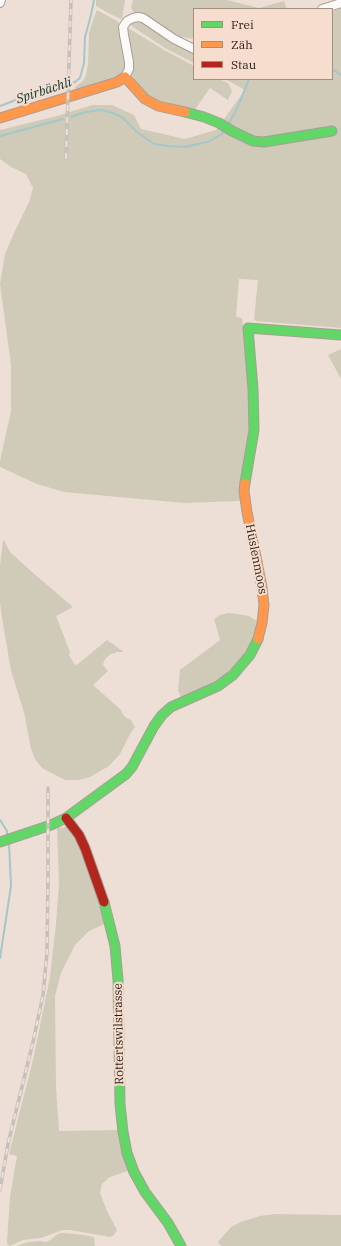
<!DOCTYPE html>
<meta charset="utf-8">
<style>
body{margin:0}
#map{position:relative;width:341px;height:1246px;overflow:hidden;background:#eddfd6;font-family:"IBM Plex Serif",serif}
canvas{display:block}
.legend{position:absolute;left:193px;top:8px;width:140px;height:72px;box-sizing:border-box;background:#f6ddcd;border:1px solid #a39084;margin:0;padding:5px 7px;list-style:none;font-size:12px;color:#261d17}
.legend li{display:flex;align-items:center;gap:8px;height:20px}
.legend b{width:20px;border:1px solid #a39084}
</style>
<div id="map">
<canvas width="341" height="1246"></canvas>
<ul class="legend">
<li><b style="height:5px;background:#63d668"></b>Frei</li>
<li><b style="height:5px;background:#ff974d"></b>Zäh</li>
<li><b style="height:5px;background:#b3261e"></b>Stau</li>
</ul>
</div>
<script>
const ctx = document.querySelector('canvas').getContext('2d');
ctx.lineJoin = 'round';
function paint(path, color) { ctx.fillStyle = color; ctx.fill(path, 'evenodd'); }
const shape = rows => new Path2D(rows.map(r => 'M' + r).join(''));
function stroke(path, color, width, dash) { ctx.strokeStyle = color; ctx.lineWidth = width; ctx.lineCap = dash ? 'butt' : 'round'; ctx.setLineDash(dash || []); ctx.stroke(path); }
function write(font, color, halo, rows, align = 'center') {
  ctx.font = font + ' "IBM Plex Serif",serif'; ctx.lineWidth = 4; ctx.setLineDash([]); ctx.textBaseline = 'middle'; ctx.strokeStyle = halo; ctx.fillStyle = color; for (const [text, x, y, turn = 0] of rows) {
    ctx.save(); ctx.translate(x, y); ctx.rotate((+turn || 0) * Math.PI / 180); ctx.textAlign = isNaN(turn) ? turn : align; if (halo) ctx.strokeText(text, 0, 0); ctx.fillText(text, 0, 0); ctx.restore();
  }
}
const green = shape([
 [96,0,125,0,122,18,121,19,110,14,96,6],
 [133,0,227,0,259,8,284,1,287,9,194,9,194,39,176,36,148,16,134,13,131,8],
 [341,8,341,328,256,321,254,319,258,280,239,279,236,317,242,318,250,385,251,420,240,501,184,503,64,492,37,484,0,467,0,461,11,411,11,365,0,284,5,254,14,233,29,202,33,188,26,174,11,167,0,159,0,130,57,116,92,105,112,105,134,115,141,129,185,139,216,130,245,90,225,79,332,79,332,12],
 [97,10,117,21,119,23,125,62,124,69,120,75,76,90,75,87,83,81,86,75,88,64,89,33,94,17],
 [138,21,143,22,194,55,194,63,165,48,130,25],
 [128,28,166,51,194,66,194,79,219,79,228,83,232,91,228,100,210,88,194,111,155,101,137,84,132,75,132,68,127,32,128,31],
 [341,349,341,379,328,355],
 [4,540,10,552,32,572,73,607,56,616,70,652,69,655,75,665,78,664,107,640,124,652,116,652,114,654,112,653,106,658,104,661,103,665,108,671,93,685,120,709,125,717,131,720,135,727,130,734,120,754,109,766,90,777,79,780,66,780,59,777,42,768,35,759,31,749,24,712,11,671,2,617,0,603,0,565,3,541],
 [228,613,237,614,249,616,257,621,253,645,224,678,181,697,178,690,180,670,220,640,214,619,220,615],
 [66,827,69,828,81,844,105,924,89,931,75,945,61,973,55,996,56,1087,59,1131,120,1130,131,1170,110,1177,102,1184,100,1193,107,1211,117,1230,113,1236,110,1237,70,1230,62,1230,41,1238,23,1240,10,1246,8,1245,7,1242,10,1197,17,1156,9,1154,33,1060,50,977,56,924,59,883,57,828],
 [275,1214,341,1215,341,1246,221,1246,218,1242,231,1227,241,1222,260,1216],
 [63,1233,77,1234,94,1237,95,1246,16,1246,28,1242,40,1241,45,1242,49,1241,58,1234]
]);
const stream = shape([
 [332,69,341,75],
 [0,106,18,99,75,82,80,78,84,63,85,37,91,15,94,0],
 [71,117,85,112,102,110,113,113,122,117,137,132,154,144,169,146,184,147,208,142,222,134,224,130],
 [228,125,237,109,249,79],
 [0,136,63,119],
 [0,820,7,831,7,835],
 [0,958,11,886,9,843]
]);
const street = shape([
 [0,3,1,0],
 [322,9,341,3],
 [125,77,129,69,129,62,124,35,123,27,127,21,133,18,138,17,143,18,174,39,194,49]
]);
const fast = shape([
 [185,112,204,117,219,123,232,131,253,141,264,142,332,131],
 [245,483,254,430,253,389,248,328,341,335],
 [0,842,51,825,66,818,126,774,132,767,154,726,162,715,171,707,218,686,233,675,250,655,258,639],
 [104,902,115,946,118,980,120,1104,123,1132,127,1153,134,1172,145,1192,168,1223,181,1246]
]);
const slow = shape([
 [0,118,117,82,125,77,145,99,158,106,185,112],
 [245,483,244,491,247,512,262,587,264,605,262,623,258,639]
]);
const jam = shape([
 [66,818,79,835,85,848,104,902]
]);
const rail = shape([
 [66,159,71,0],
 [0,1190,8,1144,33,1042,43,995,47,952,48,876,48,788]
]);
const streetNames = [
 ["Hüslenmoos",256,559,79],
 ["Rottertswilstrasse",119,1034,-91]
];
const waterNames = [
 ["Spirbächli",44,91,-18]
];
paint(green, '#cfcbb8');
stroke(stream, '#a4c7c7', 2);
stroke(street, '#a89e97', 10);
stroke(fast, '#a89e97', 11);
stroke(slow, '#a89e97', 11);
stroke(jam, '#a89e97', 11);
stroke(street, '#fcfaf9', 8);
stroke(fast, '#63d668', 9);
stroke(slow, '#ff974d', 9);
stroke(jam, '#b3261e', 9);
stroke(rail, '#c3c0bd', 3.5);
stroke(rail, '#f6ddcd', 2, [6]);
write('12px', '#261d17', '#f6ddcd', streetNames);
write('italic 13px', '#02393d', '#f6ddcd', waterNames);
</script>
